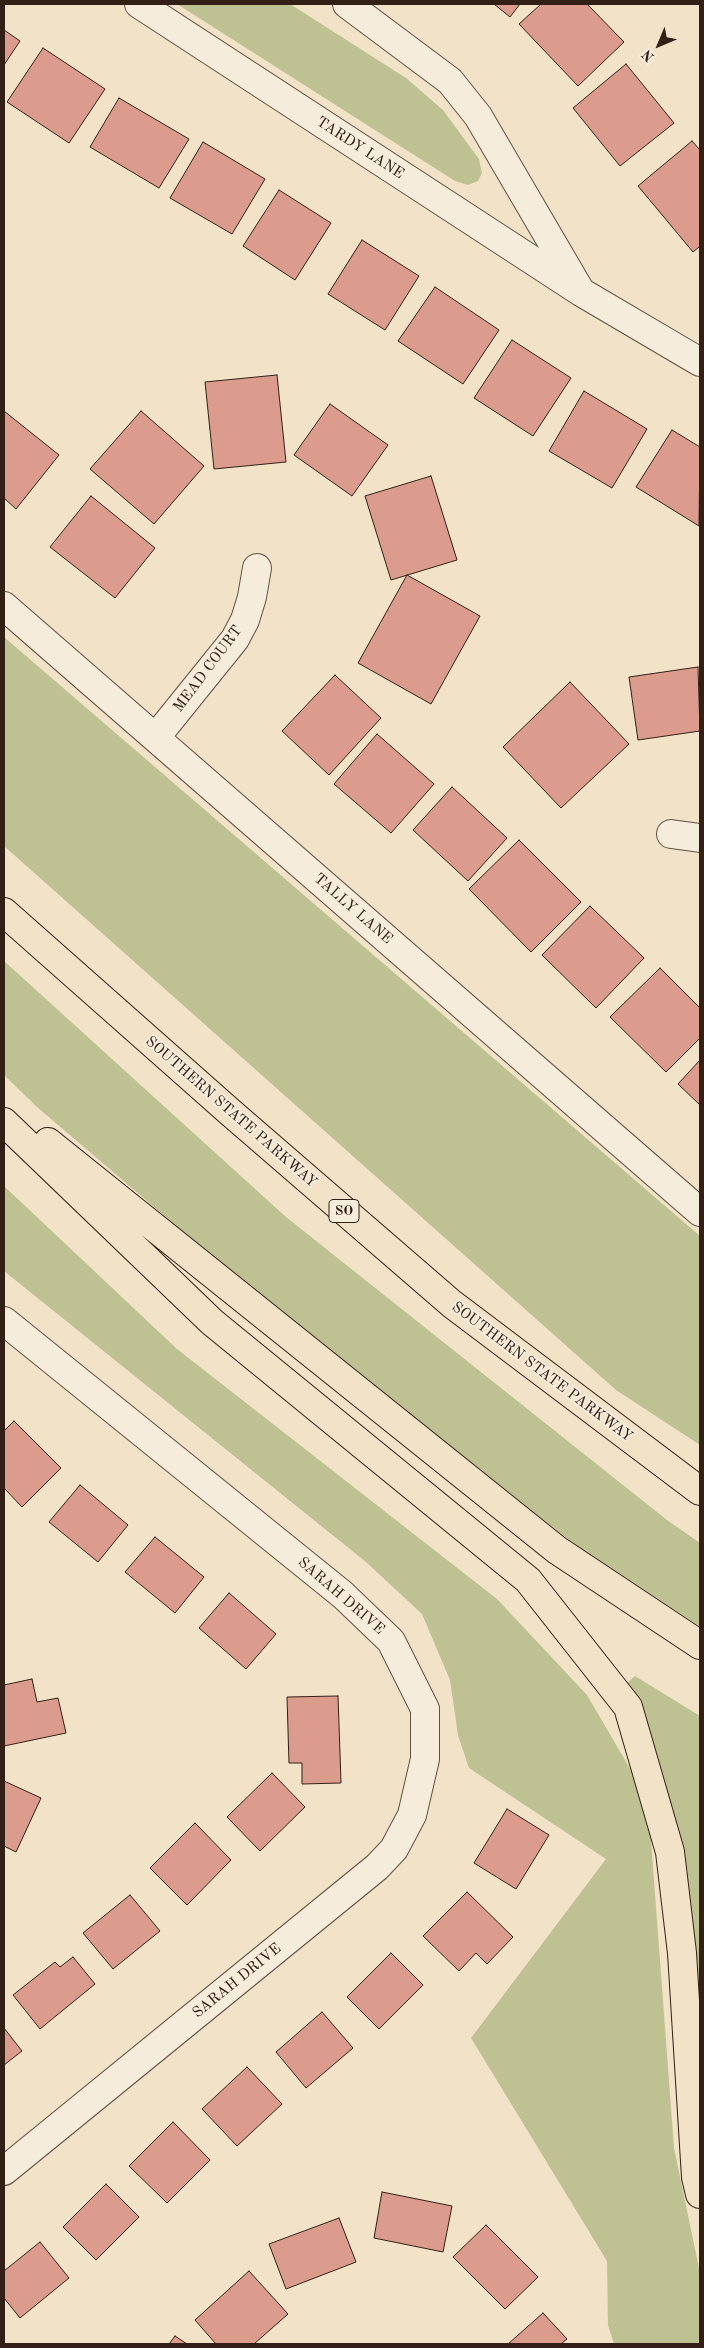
<!DOCTYPE html>
<style>
body{margin:0}
#map{position:relative;width:704px;height:2348px;overflow:hidden;background:#f1e2c8;font-family:"Old Standard TT",serif}
canvas{display:block}
.frame{position:absolute;inset:0;border:5px solid #322017;pointer-events:none}
.north{position:absolute;left:634px;top:20px;width:50px;height:50px;-webkit-text-stroke:4px #f6ecdb;paint-order:stroke;rotate:225deg;font-size:14px;font-weight:700;line-height:20px;text-align:center;color:#322017}
.north::after{content:'';display:block;margin:auto;width:18px;height:22px;background:#322017;clip-path:polygon(50% 0,100% 100%,50% 72%,0 100%)}
</style>
<div id="map">
<canvas width="704" height="2348"></canvas>
<div class="frame"></div>
<div class="north">N</div>
</div>
<script>
const ctx = document.querySelector('canvas').getContext('2d');
ctx.lineJoin = 'round';
function paint(path, color) { ctx.fillStyle = color; ctx.fill(path, 'evenodd'); }
const shape = rows => new Path2D(rows.map(r => 'M' + r).join(''));
function stroke(path, color, width, dash) { ctx.strokeStyle = color; ctx.lineWidth = width; ctx.lineCap = dash ? 'butt' : 'round'; ctx.setLineDash(dash || []); ctx.stroke(path); }
function write(font, color, halo, rows, align = 'center') {
  ctx.font = font + ' "Old Standard TT",serif'; ctx.lineWidth = 4; ctx.setLineDash([]); ctx.textBaseline = 'middle'; ctx.strokeStyle = halo; ctx.fillStyle = color; for (const [text, x, y, turn = 0] of rows) {
    ctx.save(); ctx.translate(x, y); ctx.rotate((+turn || 0) * Math.PI / 180); ctx.textAlign = isNaN(turn) ? turn : align; if (halo) ctx.strokeText(text, 0, 0); ctx.fillText(text, 0, 0); ctx.restore();
  }
}
const green = shape([
 [177,4,290,4,406,78,443,110,479,159,482,173,478,181,468,185,455,181],
 [4,637,700,1236,700,1445,616,1390,4,846],
 [4,961,286,1217,667,1520,700,1543,700,1632,625,1584,242,1282,37,1107,4,1075],
 [4,1186,177,1349,497,1599,587,1695,632,1772,651,1840,674,2148,700,2273,700,2344,614,2344,608,2325,607,2261,471,2038,606,1859,469,1768,458,1735,450,1680,422,1614,366,1562,4,1271],
 [635,1676,700,1716,700,2035,685,1861,655,1749,627,1683]
]);
const building = shape([
 [494,4,520,4,510,17,494,4],
 [541,4,587,4,624,42,578,86,519,24,541,4],
 [4,30,20,41,4,65,4,30],
 [43,48,105,89,69,143,7,102,43,48],
 [626,64,674,123,620,166,573,108,626,64],
 [119,98,189,139,159,188,90,147,119,98],
 [692,141,700,150,700,246,693,252,638,186,692,141],
 [203,142,265,179,232,234,170,198,203,142],
 [279,190,331,223,295,280,243,246,279,190],
 [362,240,419,276,385,330,328,294,362,240],
 [435,287,499,330,463,384,398,341,435,287],
 [512,340,571,378,533,436,474,398,512,340],
 [277,375,286,462,214,469,205,382,277,375],
 [584,391,647,429,612,488,549,451,584,391],
 [330,404,388,445,352,496,294,455,330,404],
 [4,411,59,455,16,509,4,498,4,411],
 [141,411,204,466,154,524,90,469,141,411],
 [672,430,700,447,699,526,636,487,672,430],
 [431,476,457,560,391,580,365,496,431,476],
 [91,496,155,548,115,598,50,547,91,496],
 [407,575,480,616,431,704,358,663,407,575],
 [698,667,700,731,638,740,629,677,698,667],
 [335,675,381,718,329,775,282,731,335,675],
 [570,682,629,744,561,808,503,747,570,682],
 [377,734,434,784,391,833,334,784,377,734],
 [452,787,507,838,468,881,413,830,452,787],
 [519,840,581,902,531,952,469,889,519,840],
 [590,906,644,958,596,1008,542,955,590,906],
 [660,968,700,1008,700,1038,666,1072,610,1017,660,968],
 [700,1060,700,1105,678,1084,700,1060],
 [14,1421,61,1468,22,1507,4,1488,4,1431,14,1421],
 [80,1485,128,1525,98,1562,49,1522,80,1485],
 [155,1537,204,1577,175,1613,125,1572,155,1537],
 [229,1593,276,1634,246,1669,199,1628,229,1593],
 [32,1679,37,1702,58,1698,66,1733,4,1746,4,1685,32,1679],
 [338,1696,341,1783,302,1784,302,1763,289,1763,287,1697,338,1696],
 [272,1773,305,1807,260,1851,227,1817,272,1773],
 [4,1781,41,1798,16,1852,4,1846,4,1781],
 [507,1809,549,1835,516,1889,474,1863,507,1809],
 [195,1823,231,1860,187,1905,150,1868,195,1823],
 [467,1892,513,1937,487,1964,476,1953,459,1971,423,1936,467,1892],
 [130,1895,160,1931,113,1969,83,1933,130,1895],
 [391,1953,423,1985,379,2029,347,1997,391,1953],
 [73,1957,95,1984,40,2029,13,1995,55,1962,60,1967,73,1957],
 [322,2012,353,2048,306,2088,276,2052,322,2012],
 [4,2028,22,2051,4,2065,4,2028],
 [247,2067,282,2104,237,2146,202,2109,247,2067],
 [173,2122,210,2160,167,2203,129,2166,173,2122],
 [106,2184,139,2217,96,2260,63,2227,106,2184],
 [382,2192,452,2206,443,2252,374,2238,382,2192],
 [339,2218,356,2262,286,2289,269,2244,339,2218],
 [486,2225,538,2277,505,2309,453,2257,486,2225],
 [40,2242,69,2278,20,2318,4,2298,4,2271,40,2242],
 [249,2271,288,2314,254,2344,216,2344,195,2320,249,2271],
 [543,2313,567,2339,561,2344,508,2344,543,2313],
 [175,2336,187,2344,169,2344,175,2336]
]);
const minor = shape([
 [139,4,581,292],
 [347,4,450,81,478,116,581,292,700,362],
 [4,606,700,1212],
 [156,737,235,639,245,620,252,597,257,568],
 [671,834,700,838],
 [4,1321,343,1595,391,1641,425,1709,425,1759,412,1815,394,1849,377,1867,4,2171]
]);
const highway = shape([
 [4,912,230,1112,452,1304,700,1491],
 [4,1122,212,1322,528,1580,628,1707,670,1852,682,1953,696,2177,700,2194],
 [48,1142,557,1550,700,1645]
]);
const shields = [
 [344,1211,30]
];
const shieldNames = [
 ["SO",344,1211]
];
const streetNames = [
 ["TARDY LANE",360,148,33],
 ["MEAD COURT",208,669,-53],
 ["TALLY LANE",353,909,41],
 ["SOUTHERN STATE PARKWAY",231,1112,41],
 ["SOUTHERN STATE PARKWAY",542,1372,37],
 ["SARAH DRIVE",341,1596,41],
 ["SARAH DRIVE",237,1981,-39]
];
paint(green, '#bec293');
paint(building, '#db9c8d');
stroke(building, '#322017', 1);
stroke(minor, '#625043', 30);
stroke(highway, '#322017', 30);
stroke(minor, '#f6ecdb', 28);
stroke(highway, '#f1e2c8', 28);
for (const [x, y, w] of shields) { const box = new Path2D(); box.roundRect(x - w / 2, y - 11.5, w, 23, 4); ctx.fillStyle = '#f6ecdb'; ctx.fill(box); stroke(box, '#322017', 1); }
write('bold 14px', '#322017', null, shieldNames);
write('15px', '#322017', '#f6ecdb', streetNames);
</script>
